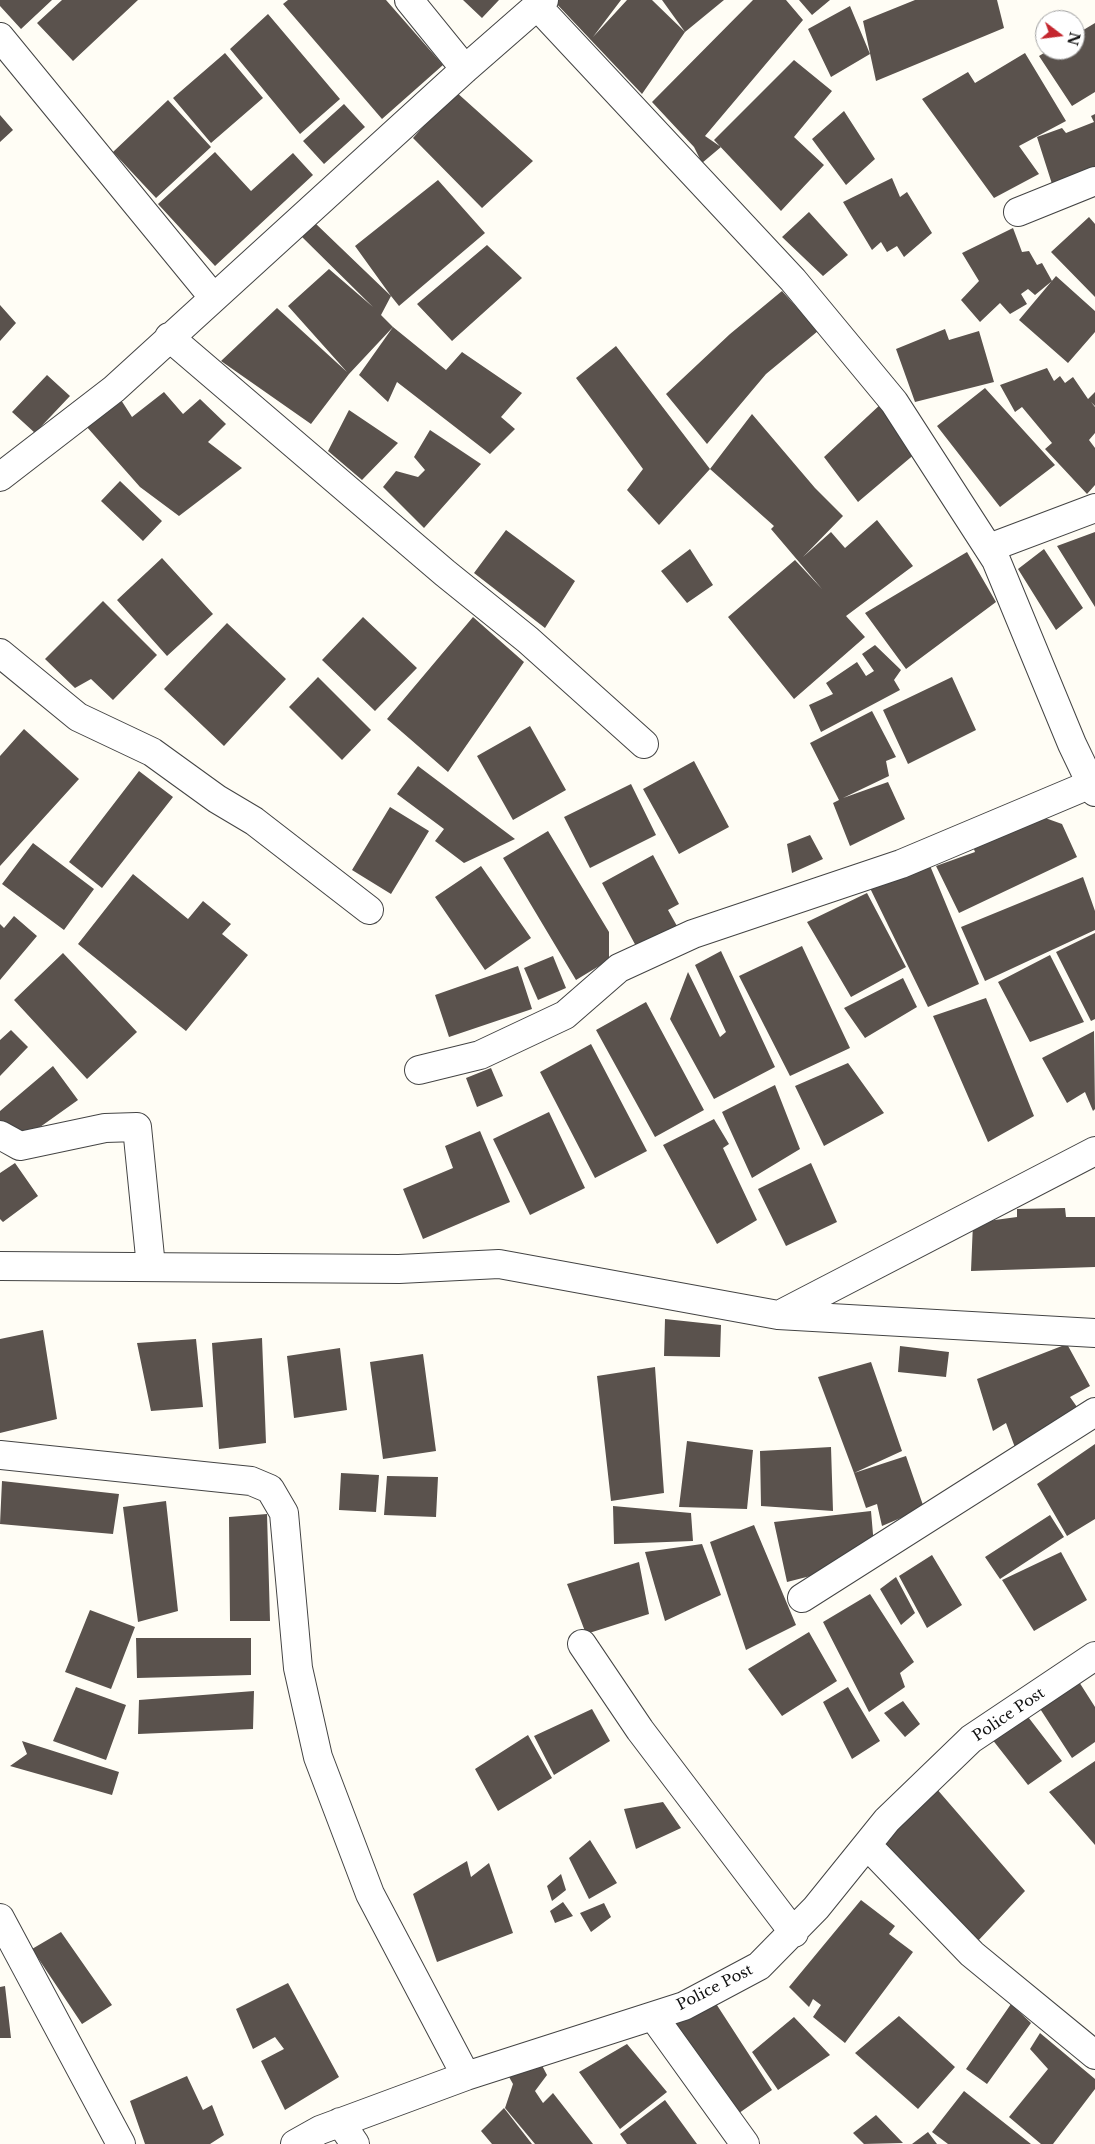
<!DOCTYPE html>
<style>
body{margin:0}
#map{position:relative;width:1095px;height:2144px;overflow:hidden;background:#fffdf5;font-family:"Libre Baskerville",serif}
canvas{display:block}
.north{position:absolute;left:1035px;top:10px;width:50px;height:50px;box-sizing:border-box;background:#fff;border:1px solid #a0a0a0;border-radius:50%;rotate:105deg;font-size:14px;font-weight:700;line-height:20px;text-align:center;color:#111}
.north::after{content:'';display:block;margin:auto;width:18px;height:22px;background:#c4262e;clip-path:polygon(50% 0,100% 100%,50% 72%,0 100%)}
</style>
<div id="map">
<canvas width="1095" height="2144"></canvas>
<div class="north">N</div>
</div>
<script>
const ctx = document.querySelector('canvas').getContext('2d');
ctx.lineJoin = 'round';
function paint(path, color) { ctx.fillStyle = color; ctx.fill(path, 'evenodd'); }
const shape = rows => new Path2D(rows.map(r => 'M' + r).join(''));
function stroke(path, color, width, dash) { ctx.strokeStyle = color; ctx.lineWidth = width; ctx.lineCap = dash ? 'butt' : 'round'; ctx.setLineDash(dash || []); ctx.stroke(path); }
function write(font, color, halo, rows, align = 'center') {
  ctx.font = font + ' "Libre Baskerville",serif'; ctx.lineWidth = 5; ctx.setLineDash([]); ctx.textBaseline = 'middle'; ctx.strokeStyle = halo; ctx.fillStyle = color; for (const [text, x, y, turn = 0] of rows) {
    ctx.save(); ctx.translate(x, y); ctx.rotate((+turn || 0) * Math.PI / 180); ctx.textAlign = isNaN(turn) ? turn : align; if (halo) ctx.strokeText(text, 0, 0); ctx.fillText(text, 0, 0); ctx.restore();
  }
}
const building = shape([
 [0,0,52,0,21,29,0,6],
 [62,0,138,0,73,61,37,23],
 [288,0,386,0,443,65,382,119,283,4],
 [463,0,499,0,482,18],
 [553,0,621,0,593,37,627,0,652,0,685,32,662,0,724,0,685,32,642,94],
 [753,0,786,0,803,20,705,136,721,147,702,163,694,147,652,102],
 [799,0,830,0,812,15],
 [915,0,997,0,1004,28,876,81,863,21],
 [850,6,870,54,831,77,808,29],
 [268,14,340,99,300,134,230,49],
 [1095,23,1095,92,1072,106,1039,56,1049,50,1075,50,1075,35],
 [225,53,263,98,211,143,173,98],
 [1025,53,1066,121,1019,146,1039,174,994,198,922,99,968,72,975,83],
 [794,60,832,91,794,137,824,165,781,211,714,140],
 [455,91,533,161,482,208,413,138],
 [168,100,211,147,156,198,113,152],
 [344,104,365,127,324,164,303,141],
 [844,111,875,159,846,185,812,139],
 [1095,114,1095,168,1052,184,1037,137,1062,128,1066,133,1094,122,1091,116],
 [0,115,13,130,0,142],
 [215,152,251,191,293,153,313,175,215,266,158,204],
 [892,178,900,197,907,192,932,233,904,257,897,246,887,252,881,242,872,250,843,202],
 [438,180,485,233,399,306,391,296,381,315,393,327,349,374,311,424,221,361,277,308,347,372,288,306,329,269,373,307,301,236,315,223,391,296,355,246],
 [809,212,848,255,823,276,782,237],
 [1089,217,1095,224,1095,297,1051,252],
 [1013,228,1022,252,1029,251,1037,265,1042,263,1052,281,1035,295,1028,289,1021,294,1027,304,1010,314,1000,303,980,322,961,300,979,281,962,253],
 [487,245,522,278,452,341,417,304],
 [1056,276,1095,311,1095,332,1068,363,1019,320],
 [782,291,818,331,766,374,707,444,666,394,730,334],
 [0,305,16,323,0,341],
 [393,327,446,370,462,352,522,393,501,417,515,429,490,454,397,382,388,402,359,375],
 [945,329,949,340,979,331,994,382,915,402,896,349],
 [616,346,710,469,752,414,815,488,843,516,803,557,831,532,845,548,877,520,913,566,846,616,865,637,794,699,728,617,795,560,822,589,771,529,774,526,710,469,659,525,627,490,643,469,576,378],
 [1047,368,1054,381,1060,376,1065,383,1073,377,1088,399,1095,392,1095,406,1091,402,1095,407,1095,433,1089,440,1095,448,1095,485,1087,494,1045,449,1052,443,1022,407,1015,412,1000,385],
 [47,375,70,396,35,433,12,412],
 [985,388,1055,465,1000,507,937,426],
 [114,389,132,417,164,392,183,414,200,399,226,424,208,442,242,468,179,516,140,487,86,426],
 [882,403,923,447,858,502,824,457],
 [349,410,398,443,362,480,328,451],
 [430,430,481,464,424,528,383,487,396,471,418,477,425,470,414,457],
 [120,481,162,521,143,541,101,501],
 [506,530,575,581,545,628,474,573],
 [1095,532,1095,607,1057,546],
 [690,549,713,585,687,603,661,571],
 [1044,549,1083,608,1056,630,1018,569],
 [967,552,996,602,906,669,865,613],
 [162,558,213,614,167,656,117,600],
 [103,601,157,655,113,700,91,679,75,688,45,659],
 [363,617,417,668,375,711,322,660],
 [473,617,524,662,448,772,387,719],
 [227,623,286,679,224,746,164,689],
 [875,645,901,670,894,680,900,690,821,732,809,705,833,694,826,683,857,662,866,676,874,671,862,654],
 [318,677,371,730,342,760,289,707],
 [952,677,976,730,908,764,883,710],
 [872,711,896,757,886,761,889,776,843,798,888,782,905,819,850,846,833,803,839,800,810,743],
 [530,726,566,790,513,820,477,756],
 [24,729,79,779,0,866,0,756],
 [694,761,729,827,679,854,643,789],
 [418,766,515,839,464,863,435,841,444,829,397,794],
 [139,771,173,797,102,888,69,862],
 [631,784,656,835,590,868,564,817],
 [390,807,429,831,391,894,352,870],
 [1034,814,1062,824,1077,857,959,913,936,866,975,852,971,841],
 [548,831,609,932,609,960,576,980,503,858],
 [810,835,823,859,792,873,787,844],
 [33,843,94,889,64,930,2,884],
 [653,855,679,904,668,910,677,926,637,948,602,883],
 [926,856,979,984,928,1007,868,884],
 [481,866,531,938,485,970,435,897],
 [133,874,188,919,203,901,231,924,222,934,248,955,186,1031,78,944],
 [1083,877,1095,911,1095,930,985,981,961,927],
 [867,893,906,967,851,997,807,922],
 [14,916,37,936,0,980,0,924,4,928],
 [1095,933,1095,1019,1091,1021,1056,952],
 [802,946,850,1048,790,1076,739,976],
 [721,951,775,1067,714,1099,670,1019,688,972,720,1037,726,1032,695,965],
 [63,953,137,1032,87,1079,14,1000],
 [1050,955,1084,1022,1030,1042,998,982],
 [553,956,566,988,538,1000,524,968],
 [518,966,532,1009,449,1037,435,995],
 [903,978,917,1007,865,1038,844,1008],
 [986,998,1034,1116,988,1142,933,1016],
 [646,1002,704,1110,655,1137,596,1030],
 [11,1030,28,1047,0,1076,0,1040],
 [1094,1031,1095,1109,1093,1111,1085,1092,1067,1103,1042,1058],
 [591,1044,647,1151,595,1178,540,1072],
 [848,1063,884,1113,824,1146,795,1086],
 [53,1066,78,1100,26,1137,0,1123,0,1111],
 [491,1068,503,1096,477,1107,466,1078],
 [775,1085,800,1149,752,1178,722,1112],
 [549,1112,585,1188,530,1215,493,1139],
 [714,1119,729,1144,723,1148,757,1220,717,1244,663,1145],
 [480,1131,510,1202,423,1239,403,1189,453,1168,445,1146],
 [15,1163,38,1196,3,1222,0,1219,0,1173],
 [811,1163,837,1222,786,1246,758,1189],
 [1065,1208,1066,1217,1095,1217,1095,1267,971,1271,973,1223,1017,1217,1017,1209],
 [665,1319,721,1325,720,1357,664,1356],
 [43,1330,57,1419,0,1433,0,1339],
 [262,1338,266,1443,219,1449,212,1343],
 [196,1339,203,1407,151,1411,137,1343],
 [1067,1344,1090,1386,1070,1397,1082,1414,1017,1453,1006,1423,993,1431,977,1379],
 [900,1346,949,1352,946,1377,898,1372],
 [340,1348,347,1410,294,1418,287,1356],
 [423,1354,436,1451,383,1459,370,1362],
 [871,1362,902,1451,854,1473,818,1377],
 [655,1367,664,1493,611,1501,597,1376],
 [687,1441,753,1450,747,1509,679,1507],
 [1095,1444,1095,1519,1067,1536,1037,1484],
 [831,1447,833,1511,761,1506,760,1451],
 [906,1456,924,1508,882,1526,877,1504,866,1508,854,1473],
 [341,1473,379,1475,376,1512,339,1510],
 [387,1476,438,1477,436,1517,384,1515],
 [2,1481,119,1494,113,1534,0,1524],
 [166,1501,178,1611,138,1622,123,1507],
 [613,1506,691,1513,693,1541,614,1544],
 [871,1511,874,1546,830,1571,787,1582,774,1522],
 [267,1514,270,1621,230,1621,229,1517],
 [1050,1515,1064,1537,1000,1579,985,1557],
 [754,1525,796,1625,746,1650,710,1542],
 [702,1544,721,1595,665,1621,645,1552],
 [1061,1552,1087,1600,1034,1631,1002,1580],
 [932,1555,962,1605,927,1628,899,1576],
 [639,1562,649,1614,586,1634,567,1584],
 [896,1577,915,1613,901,1625,880,1589],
 [870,1594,914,1662,900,1673,905,1687,869,1712,823,1622],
 [90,1610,135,1627,111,1689,65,1672],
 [809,1632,837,1681,782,1716,748,1669],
 [136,1638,251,1638,251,1675,137,1678],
 [1074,1674,1095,1707,1095,1742,1072,1758,1035,1701],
 [76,1687,126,1705,106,1760,53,1741],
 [848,1687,880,1741,852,1759,823,1702],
 [254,1691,253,1729,138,1734,139,1700],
 [903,1701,920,1724,905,1737,884,1713],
 [592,1709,610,1741,554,1775,534,1736],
 [1022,1709,1062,1761,1028,1785,988,1734],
 [528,1735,552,1778,498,1811,475,1769],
 [22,1741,119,1772,112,1795,10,1766,27,1754],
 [1095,1761,1095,1845,1049,1792],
 [936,1788,1025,1891,976,1943,880,1839],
 [663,1802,681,1828,636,1849,624,1809],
 [590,1840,617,1883,589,1899,569,1858],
 [467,1861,471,1877,489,1863,513,1933,437,1962,413,1894],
 [561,1874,566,1890,552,1901,547,1886],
 [861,1900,895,1926,889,1934,913,1952,845,2043,813,2017,821,2005,813,1999,809,2007,789,1987],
 [563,1902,573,1916,555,1923,550,1911],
 [604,1903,611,1917,591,1932,580,1913],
 [61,1932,112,2005,82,2024,32,1949],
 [288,1983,339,2077,285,2110,261,2061,284,2049,275,2037,253,2049,236,2009],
 [5,1986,11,2038,0,2038,0,1987],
 [713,1999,772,2090,732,2118,668,2026],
 [1011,2004,1031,2023,987,2084,966,2069],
 [899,2016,955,2067,918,2109,855,2053],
 [794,2017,830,2055,778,2090,752,2052],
 [1040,2033,1095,2079,1095,2089,1053,2144,1041,2144,1009,2117,1048,2069,1030,2049],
 [627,2044,667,2092,620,2129,579,2072],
 [537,2056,547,2075,535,2091,543,2103,553,2093,593,2144,535,2144,505,2108,513,2084,504,2068],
 [187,2076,203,2110,212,2105,224,2135,210,2144,145,2144,130,2101],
 [964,2091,1031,2144,948,2144,932,2132],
 [665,2100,697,2144,627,2144,620,2134],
 [504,2108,532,2144,492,2144,481,2131],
 [876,2115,903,2143,864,2144,853,2133],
 [928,2132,937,2144,912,2144]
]);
const minor = shape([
 [409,0,465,69],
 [538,7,793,280,894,402,996,560,1072,744,1095,792],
 [0,37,213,297],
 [1018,212,1095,181],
 [169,337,445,573,528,640,644,744],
 [0,477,114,389,465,69,544,0],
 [989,548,1095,508],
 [0,653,78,717,152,752,217,799,254,821,369,910],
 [419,1070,480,1055,565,1015,619,968,693,934,901,864,1091,784],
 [0,1135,20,1146,105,1128,137,1127,151,1267],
 [0,1266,399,1269,499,1264,778,1315,1095,1333],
 [779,1315,1095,1151],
 [0,1455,251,1481,270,1489,284,1513,298,1668,318,1757,370,1894,466,2076],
 [802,1598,1095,1412],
 [582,1644,640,1730,794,1933],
 [867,1845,972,1954,1095,2055],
 [0,1918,121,2144],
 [653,2016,745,2144],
 [340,2122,355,2144],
 [295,2144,320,2130,466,2076,684,2006,759,1966,816,1908,887,1820,971,1739,1095,1656]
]);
const streetNames = [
 ["Police Post",1009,1715,-34],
 ["Police Post",715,1988,-27]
];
paint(building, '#5a524d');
stroke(minor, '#444', 30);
stroke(minor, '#fff', 28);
write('15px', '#111', '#fff', streetNames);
</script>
